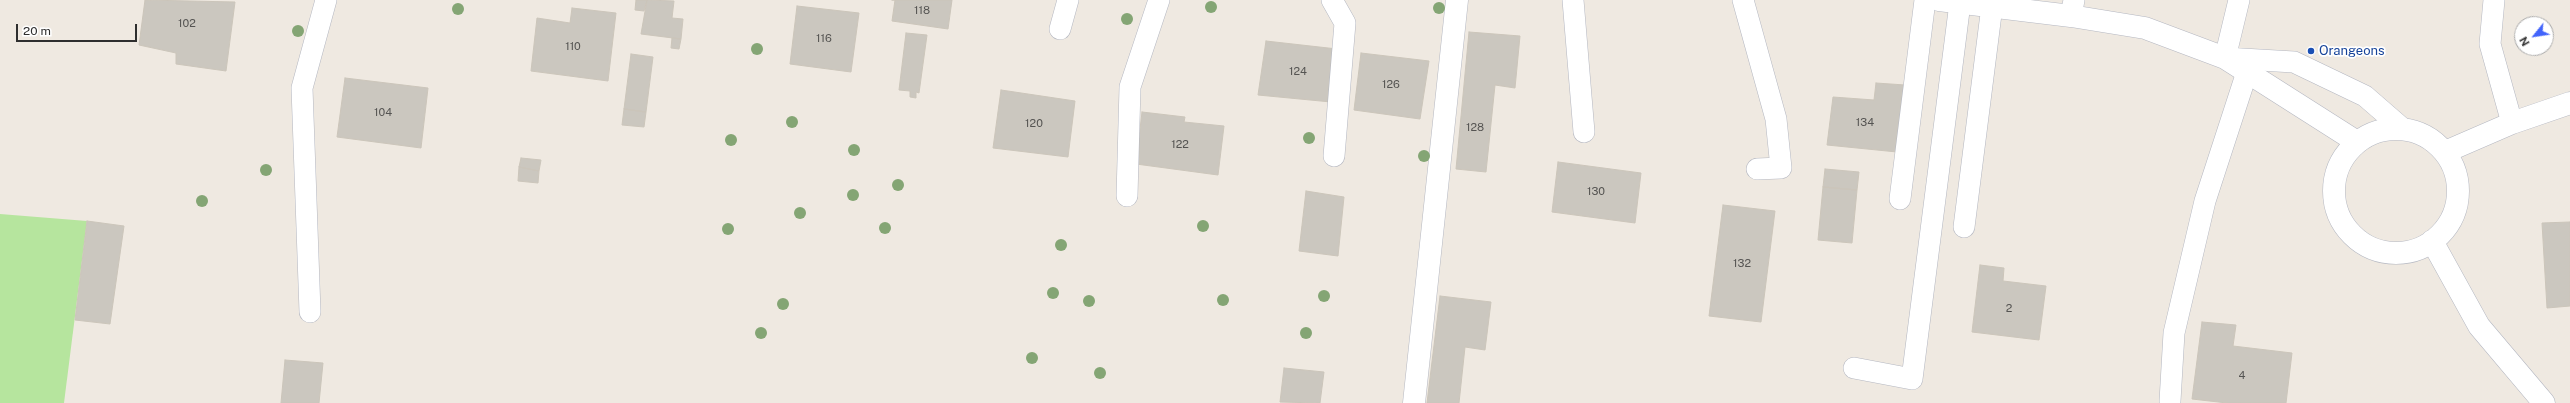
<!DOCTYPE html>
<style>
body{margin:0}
#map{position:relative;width:2570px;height:403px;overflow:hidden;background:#efe9e1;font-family:"Public Sans",sans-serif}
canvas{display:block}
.north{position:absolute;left:2514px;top:16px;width:40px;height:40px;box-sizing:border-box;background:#fff;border:1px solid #ababab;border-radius:50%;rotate:240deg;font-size:11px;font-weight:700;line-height:16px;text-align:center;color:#2e2e2e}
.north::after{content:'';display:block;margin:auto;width:14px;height:18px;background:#4264fb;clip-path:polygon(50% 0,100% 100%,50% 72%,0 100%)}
.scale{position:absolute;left:16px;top:24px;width:121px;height:18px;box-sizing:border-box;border:2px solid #2e2e2e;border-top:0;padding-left:5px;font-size:12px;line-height:14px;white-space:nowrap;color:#2e2e2e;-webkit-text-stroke:3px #fff;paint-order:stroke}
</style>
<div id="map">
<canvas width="2570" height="403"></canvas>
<div class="north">N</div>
<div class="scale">20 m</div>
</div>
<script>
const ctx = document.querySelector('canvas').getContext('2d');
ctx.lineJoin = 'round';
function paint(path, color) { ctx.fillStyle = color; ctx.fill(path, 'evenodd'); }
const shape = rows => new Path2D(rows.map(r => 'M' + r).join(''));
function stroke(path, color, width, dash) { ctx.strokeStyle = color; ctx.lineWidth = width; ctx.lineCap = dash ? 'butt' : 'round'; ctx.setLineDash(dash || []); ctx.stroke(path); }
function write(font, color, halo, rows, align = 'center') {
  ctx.font = font + ' "Public Sans",sans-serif'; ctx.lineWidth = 3.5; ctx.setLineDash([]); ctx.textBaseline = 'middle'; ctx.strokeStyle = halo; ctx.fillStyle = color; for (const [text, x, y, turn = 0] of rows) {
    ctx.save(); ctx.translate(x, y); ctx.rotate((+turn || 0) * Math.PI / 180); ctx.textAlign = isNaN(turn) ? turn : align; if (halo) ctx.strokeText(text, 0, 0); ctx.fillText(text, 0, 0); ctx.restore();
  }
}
const green = shape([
 [0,214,87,221,64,403,0,403]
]);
const building = shape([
 [145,0,235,2,226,71,176,64,176,53,139,45,145,0],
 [636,0,647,0,644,11,635,10,636,0],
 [647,0,674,1,672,18,683,19,681,39,641,34,647,0],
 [892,0,952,0,948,29,892,21,895,0,892,0],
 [797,6,859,13,851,72,790,64,797,6],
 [572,8,616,13,608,81,531,71,537,18,570,23,572,8],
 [1469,32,1520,36,1515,88,1495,85,1486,172,1456,169,1469,32],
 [906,33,927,35,919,93,916,92,916,98,910,97,910,91,899,90,906,33],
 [672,38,681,39,679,49,671,48,672,38],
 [1266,41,1337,49,1331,102,1258,95,1266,41],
 [1361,53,1429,61,1420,119,1354,110,1361,53],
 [631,54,653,57,646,112,624,109,631,54],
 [345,78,428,88,421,148,337,137,345,78],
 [1876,83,1905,85,1897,152,1827,145,1833,97,1874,100,1876,83],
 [1001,90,1075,101,1068,157,993,148,1001,90],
 [624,109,646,112,644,127,622,125,624,109],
 [1142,112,1185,117,1184,122,1224,126,1218,175,1136,164,1142,112],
 [521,158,541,160,539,171,519,167,521,158],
 [1558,162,1641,173,1635,223,1552,212,1558,162],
 [519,167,539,171,538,183,518,181,519,167],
 [1825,169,1859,172,1857,190,1823,187,1825,169],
 [1823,187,1857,190,1852,243,1818,240,1823,187],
 [1306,191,1344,197,1338,256,1299,251,1306,191],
 [1723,205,1775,211,1761,322,1709,316,1723,205],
 [87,221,124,226,110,324,75,320,87,221],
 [2570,222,2570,306,2547,308,2542,223,2570,222],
 [1980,265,2004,268,2003,281,2046,286,2039,340,1972,332,1980,265],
 [1440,296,1491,302,1485,350,1465,347,1459,403,1427,403,1440,296],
 [2202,322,2236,325,2233,346,2292,353,2286,403,2227,403,2192,399,2202,322],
 [285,360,323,363,319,403,281,403,285,360],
 [1284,368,1324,372,1320,403,1280,402,1284,368]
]);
const service = shape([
 [1332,0,1345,23,1334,156],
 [1573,0,1584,132],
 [1743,0,1776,119,1781,168,1757,169],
 [2239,0,2225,58,2294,62,2365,96,2403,129],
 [2494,0,2490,44,2512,123],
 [2071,16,2074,0],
 [1060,29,1068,0],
 [1127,196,1130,87,1159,0],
 [1900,199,1925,0],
 [1964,227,1992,6],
 [310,312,302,88,326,0],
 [1854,368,1912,379,1960,3],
 [2170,401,2174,333,2205,201,2247,72]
]);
const minor = shape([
 [1939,0,2071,16,2145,28,2225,58,2357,142],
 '2334 191a62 62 0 1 1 124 0a62 62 0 1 1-124 0Z',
 [2445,152,2512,123,2570,103],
 [2432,241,2479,326,2544,403],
 [1414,403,1457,0]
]);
const trees = [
 [1211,7],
 [1439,8],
 [458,9],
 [1127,19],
 [298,31],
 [757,49],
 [792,122],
 [1309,138],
 [731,140],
 [854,150],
 [1424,156],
 [266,170],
 [898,185],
 [853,195],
 [202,201],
 [800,213],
 [1203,226],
 [885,228],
 [728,229],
 [1061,245],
 [1053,293],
 [1324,296],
 [1223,300],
 [1089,301],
 [783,304],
 [761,333],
 [1306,333],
 [1032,358],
 [1100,373]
];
const markers = [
 [2311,51,4,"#1a4fb4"]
];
const numberNames = [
 ["118",922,11],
 ["102",187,24],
 ["116",824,39],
 ["110",573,47],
 ["124",1298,72],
 ["126",1391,85],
 ["104",383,113],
 ["134",1865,123],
 ["120",1034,124],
 ["128",1475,128],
 ["122",1180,145],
 ["130",1596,192],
 ["132",1742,264],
 ["2",2009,309],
 ["4",2242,376]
];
const transitNames = [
 ["Orangeons",2319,51]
];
paint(green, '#b6e59e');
paint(building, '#cbc7bf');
stroke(building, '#cbc5ba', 1);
stroke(service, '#b4b7c1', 22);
stroke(minor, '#b4b7c1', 23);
stroke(service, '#fff', 21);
stroke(minor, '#fff', 22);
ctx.fillStyle = '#84a574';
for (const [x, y] of trees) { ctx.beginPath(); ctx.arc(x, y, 6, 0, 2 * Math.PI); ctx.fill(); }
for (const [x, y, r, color] of markers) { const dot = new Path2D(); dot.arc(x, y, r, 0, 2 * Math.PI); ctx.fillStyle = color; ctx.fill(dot); stroke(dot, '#fff', 1.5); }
write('11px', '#555452', null, numberNames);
write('13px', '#164399', '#fff', transitNames, 'left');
</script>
